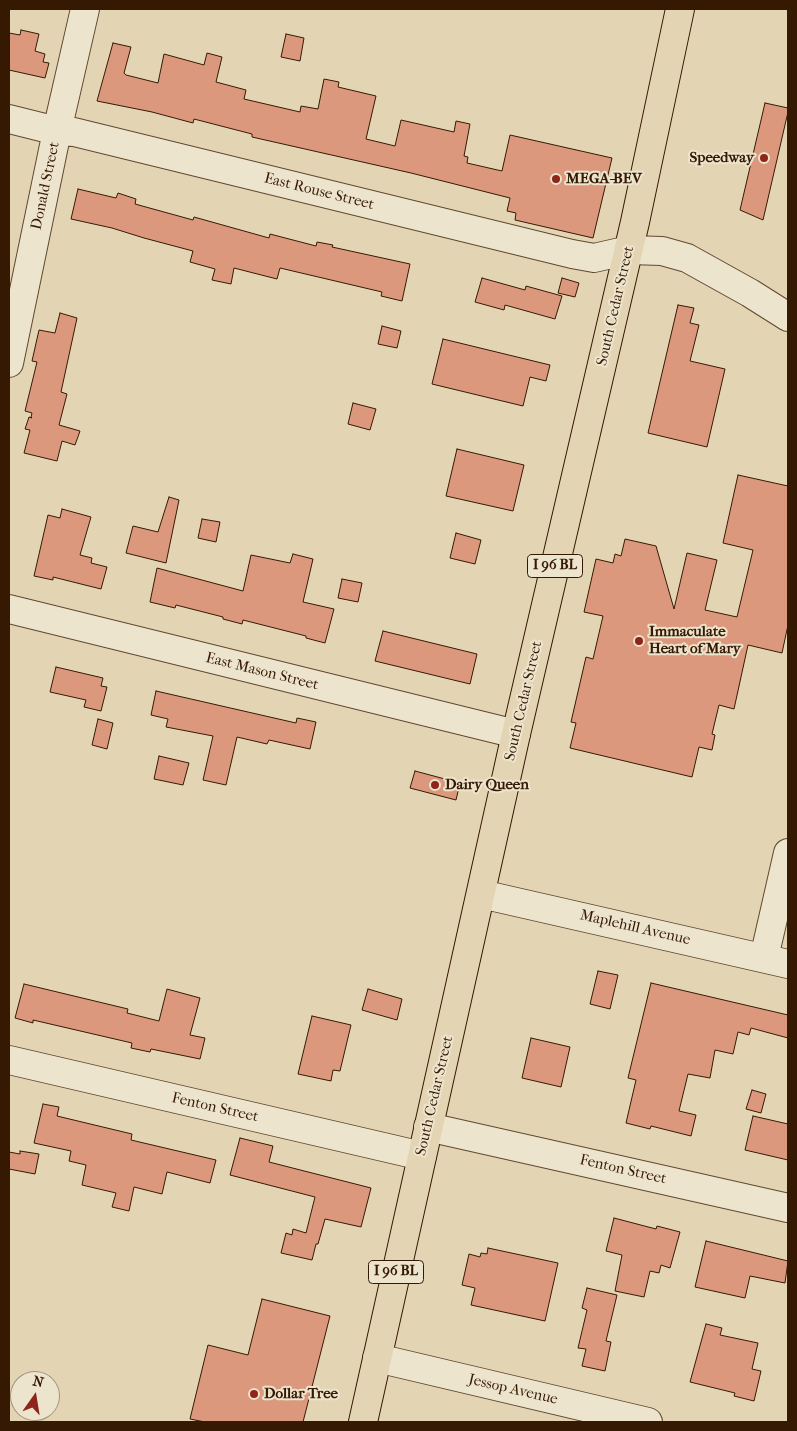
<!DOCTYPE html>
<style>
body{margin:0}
#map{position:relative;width:797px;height:1431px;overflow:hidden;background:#e3d5b4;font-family:"IM FELL French Canon",serif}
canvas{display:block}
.frame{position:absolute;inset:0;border:10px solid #361903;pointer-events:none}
.north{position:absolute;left:10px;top:1371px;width:50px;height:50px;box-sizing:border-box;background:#ede4ce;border:1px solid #a4937d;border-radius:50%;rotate:13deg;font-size:14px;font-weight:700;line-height:20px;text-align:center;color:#361903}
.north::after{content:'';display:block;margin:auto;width:18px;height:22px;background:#8f2418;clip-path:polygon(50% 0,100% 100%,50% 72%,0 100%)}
</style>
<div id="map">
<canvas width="797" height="1431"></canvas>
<div class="frame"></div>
<div class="north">N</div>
</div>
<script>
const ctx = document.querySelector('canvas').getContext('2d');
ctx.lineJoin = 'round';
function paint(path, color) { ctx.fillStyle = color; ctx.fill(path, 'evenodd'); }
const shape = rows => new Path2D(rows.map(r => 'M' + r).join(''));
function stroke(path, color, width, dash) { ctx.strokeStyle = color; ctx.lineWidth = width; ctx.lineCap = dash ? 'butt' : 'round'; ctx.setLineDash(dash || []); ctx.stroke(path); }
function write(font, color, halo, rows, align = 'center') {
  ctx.font = font + ' "IM FELL French Canon",serif'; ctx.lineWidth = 4; ctx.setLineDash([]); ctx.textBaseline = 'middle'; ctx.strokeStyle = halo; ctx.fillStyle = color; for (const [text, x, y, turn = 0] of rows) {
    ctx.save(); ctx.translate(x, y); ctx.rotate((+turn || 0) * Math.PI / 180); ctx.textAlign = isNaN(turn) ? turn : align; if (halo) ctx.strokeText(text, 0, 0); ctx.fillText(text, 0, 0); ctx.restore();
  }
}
const building = shape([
 [21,30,39,34,35,51,45,54,43,62,49,63,45,78,9,70,9,33,20,35,21,30],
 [286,34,304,38,300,61,281,57,286,34],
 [113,43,131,47,124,73,126,75,158,83,164,54,204,65,207,53,222,57,216,82,246,90,244,99,300,112,301,106,318,109,324,79,339,82,338,87,376,96,366,139,395,146,401,120,454,132,456,121,470,124,464,156,468,157,467,163,502,171,510,135,612,158,593,238,515,220,516,213,507,211,510,198,411,173,252,137,252,134,194,119,193,123,152,112,97,101,113,43],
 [765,103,788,108,788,112,763,220,740,210,765,103],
 [78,189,116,198,118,193,136,199,135,204,193,220,194,217,269,238,270,234,316,246,317,242,333,245,332,247,410,264,402,301,381,296,382,292,280,268,277,279,234,268,231,284,212,280,215,269,190,262,193,251,144,238,112,228,71,219,78,189],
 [482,278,525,290,526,286,562,296,555,319,505,305,504,310,475,302,482,278],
 [562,278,579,283,575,297,558,293,562,278],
 [678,305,694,308,690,323,699,325,690,361,725,369,707,447,648,433,678,305],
 [60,313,77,318,61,392,67,394,59,425,80,431,75,445,62,441,57,461,24,453,30,430,25,429,29,417,32,418,31,417,32,413,25,411,37,362,32,361,39,330,55,333,60,313],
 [382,326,401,331,397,348,378,344,382,326],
 [443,339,550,365,546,381,530,377,523,406,432,384,443,339],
 [353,403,376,409,370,430,348,424,353,403],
 [457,449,524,465,513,511,446,496,457,449],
 [738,475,788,486,788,625,782,653,748,645,734,709,719,705,712,734,715,735,712,750,699,747,692,777,570,748,576,723,571,722,586,657,593,659,603,616,584,612,596,559,613,563,615,554,621,556,625,539,656,546,674,609,687,553,717,560,705,610,737,617,753,550,723,543,738,475],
 [169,497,179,500,166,563,126,553,133,526,158,532,169,497],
 [62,509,91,517,80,555,92,558,91,563,107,567,101,589,53,577,53,580,34,576,48,515,60,518,62,509],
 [202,519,220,522,216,542,198,538,202,519],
 [456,533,481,540,475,564,450,558,456,533],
 [293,554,313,559,303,602,334,609,325,643,306,638,306,636,243,620,242,624,223,619,223,617,176,605,175,608,150,602,157,568,243,591,251,555,290,563,293,554],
 [342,579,362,583,358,602,338,598,342,579],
 [383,631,477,654,470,684,375,661,383,631],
 [56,667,103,678,101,686,107,687,101,711,84,707,86,700,50,692,56,667],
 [156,691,296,723,297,718,316,722,310,749,269,740,267,744,237,737,226,785,203,780,213,736,166,727,168,719,151,715,156,691],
 [98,719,113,723,107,749,92,745,98,719],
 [159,756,189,763,183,785,154,779,159,756],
 [415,771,460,783,456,800,410,788,415,771],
 [598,971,618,975,610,1009,590,1004,598,971],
 [651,983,788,1015,788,1038,751,1028,749,1035,738,1032,733,1054,715,1050,710,1078,688,1074,679,1111,696,1115,691,1136,651,1126,650,1129,626,1123,636,1080,628,1078,651,983],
 [24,984,128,1009,127,1013,159,1021,167,989,200,998,190,1035,205,1038,200,1059,151,1049,150,1052,131,1048,132,1043,33,1020,33,1023,15,1018,24,984],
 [368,989,402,999,397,1020,362,1010,368,989],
 [312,1016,351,1025,340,1071,333,1070,331,1081,298,1074,312,1016],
 [531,1038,570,1047,561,1087,522,1078,531,1038],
 [752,1090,766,1094,761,1113,746,1109,752,1090],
 [43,1104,59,1107,57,1116,132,1134,131,1140,216,1160,210,1183,167,1172,162,1194,134,1187,129,1211,112,1207,116,1193,82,1185,86,1165,69,1161,71,1151,34,1143,43,1104],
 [753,1116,788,1124,788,1160,745,1150,753,1116],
 [240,1138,273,1146,269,1162,371,1188,361,1227,325,1219,318,1244,316,1244,312,1260,281,1253,286,1233,292,1235,293,1229,306,1233,315,1197,230,1175,240,1138],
 [20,1151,39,1154,35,1174,9,1169,9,1152,20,1154,20,1151],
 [614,1218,656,1229,657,1226,680,1232,670,1268,661,1265,659,1273,650,1271,644,1297,615,1291,622,1255,606,1251,614,1218],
 [706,1241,788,1261,785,1283,750,1276,745,1298,695,1287,706,1241],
 [488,1248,558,1263,545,1321,471,1305,475,1288,462,1285,469,1254,480,1257,481,1253,487,1254,488,1248],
 [587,1288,617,1295,606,1341,611,1342,605,1371,582,1366,586,1349,578,1348,587,1310,582,1308,587,1288],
 [262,1299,330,1316,303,1422,205,1422,190,1419,208,1345,248,1355,262,1299],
 [706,1324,722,1328,720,1335,758,1343,752,1369,761,1371,754,1401,734,1396,735,1393,690,1382,706,1324]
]);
const minor = shape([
 [9,119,57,131,74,132,572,254,594,258,629,250,662,251,687,258,750,293,788,317],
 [9,363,57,131,85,9],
 [9,609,516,734],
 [481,894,788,964],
 [764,958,788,853],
 [9,1060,422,1156],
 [428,1127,788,1208],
 [377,1358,648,1422]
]);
const major = shape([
 [363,1422,516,734,635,222,680,9]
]);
const markers = [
 [764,158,5,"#8f2418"],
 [556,179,5,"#8f2418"],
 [639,641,5,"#8f2418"],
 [435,785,5,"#8f2418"],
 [254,1394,5,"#8f2418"]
];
const shields = [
 [555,566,55],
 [396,1272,55]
];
const shieldNames = [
 ["I 96 BL",555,566],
 ["I 96 BL",396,1272]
];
const poiNames = [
 ["Speedway",754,158,"right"],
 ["MEGA-BEV",566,179],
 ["Immaculate",649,632],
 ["Heart of Mary",649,649],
 ["Dairy Queen",445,785],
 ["Dollar Tree",264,1394]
];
const streetNames = [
 ["Donald Street",46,186,-78],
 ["East Rouse Street",319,192,14],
 ["South Cedar Street",616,306,-77],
 ["East Mason Street",262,672,14],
 ["South Cedar Street",524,701,-77],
 ["Maplehill Avenue",635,928,13],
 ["South Cedar Street",435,1096,-77],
 ["Fenton Street",215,1108,13],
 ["Fenton Street",623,1170,13],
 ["Jessop Avenue",513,1390,13]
];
paint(building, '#db987d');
stroke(building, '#361903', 1);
stroke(minor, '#61482f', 30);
stroke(major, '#361903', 30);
stroke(minor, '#ede4ce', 28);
stroke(major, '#e3d5b4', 28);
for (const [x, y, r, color] of markers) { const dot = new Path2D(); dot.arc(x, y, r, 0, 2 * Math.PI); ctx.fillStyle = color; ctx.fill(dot); stroke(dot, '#ede4ce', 2); }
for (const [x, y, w] of shields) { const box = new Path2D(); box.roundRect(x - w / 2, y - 11.5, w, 23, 4); ctx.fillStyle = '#ede4ce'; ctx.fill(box); stroke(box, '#361903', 1); }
write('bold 14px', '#361903', null, shieldNames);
write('bold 15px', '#361903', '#ede4ce', poiNames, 'left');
write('15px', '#361903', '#ede4ce', streetNames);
</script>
